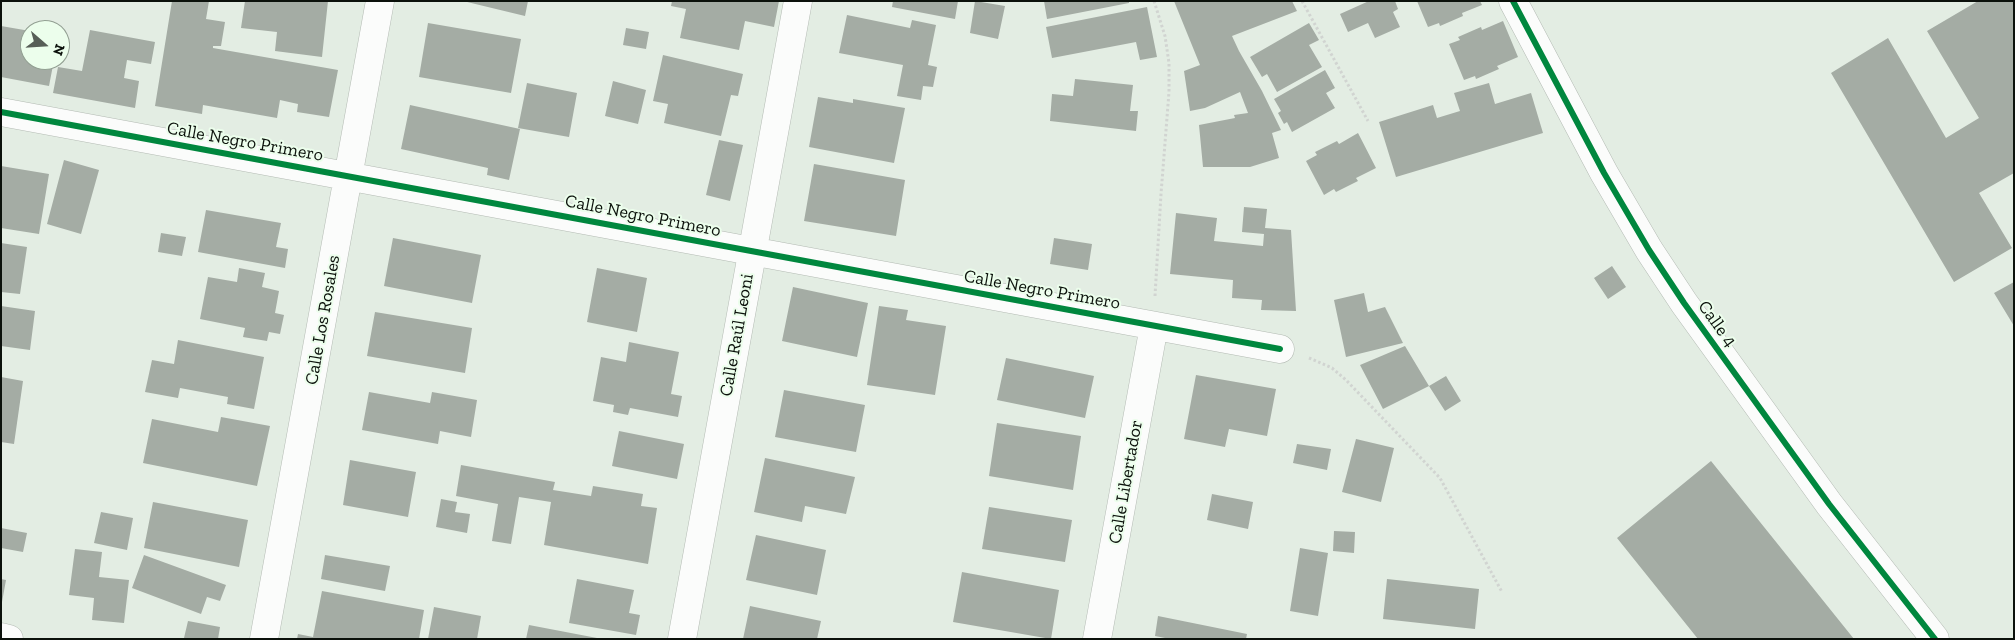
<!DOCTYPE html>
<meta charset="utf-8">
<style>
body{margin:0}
#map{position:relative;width:2015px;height:640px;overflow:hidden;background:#e3ede3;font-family:"Zilla Slab",serif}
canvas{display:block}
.frame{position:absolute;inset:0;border:2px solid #0b110b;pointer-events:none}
.north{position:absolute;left:20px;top:20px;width:50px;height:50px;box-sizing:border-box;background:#ecfeec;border:1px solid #929f92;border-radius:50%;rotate:109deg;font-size:14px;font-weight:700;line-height:20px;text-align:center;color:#0b110b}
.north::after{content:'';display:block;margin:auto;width:18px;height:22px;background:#575e57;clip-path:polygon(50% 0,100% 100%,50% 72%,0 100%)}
</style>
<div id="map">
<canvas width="2015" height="640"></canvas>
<div class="frame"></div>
<div class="north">N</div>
</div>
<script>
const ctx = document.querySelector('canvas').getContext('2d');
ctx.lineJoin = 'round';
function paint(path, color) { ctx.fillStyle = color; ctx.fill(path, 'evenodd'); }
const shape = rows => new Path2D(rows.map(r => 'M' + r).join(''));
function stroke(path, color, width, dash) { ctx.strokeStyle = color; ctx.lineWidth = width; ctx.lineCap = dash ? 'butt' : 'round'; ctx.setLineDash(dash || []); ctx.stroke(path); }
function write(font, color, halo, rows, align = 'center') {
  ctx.font = font + ' "Zilla Slab",serif'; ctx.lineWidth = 4; ctx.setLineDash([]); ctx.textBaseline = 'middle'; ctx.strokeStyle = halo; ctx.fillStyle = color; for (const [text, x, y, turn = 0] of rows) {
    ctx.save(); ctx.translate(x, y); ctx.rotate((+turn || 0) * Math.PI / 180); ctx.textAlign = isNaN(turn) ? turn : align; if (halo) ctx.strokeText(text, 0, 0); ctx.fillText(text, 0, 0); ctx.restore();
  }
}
const building = shape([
 [172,1,209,1,206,19,225,22,221,46,213,46,213,48,338,70,329,117,297,112,298,104,280,100,277,118,203,105,202,114,155,106],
 [245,1,328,1,322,57,275,51,277,32,241,28],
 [463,1,528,1,525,16],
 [672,1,779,1,774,27,745,21,739,50,680,38,686,9,671,6],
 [893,1,958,1,955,19,892,7],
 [975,1,1005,6,998,39,970,33],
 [1044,1,1129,1,1129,3,1047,19],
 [1174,1,1292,1,1297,11,1232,36,1239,51,1262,91,1281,130,1272,133,1279,158,1250,167,1203,167,1199,125,1235,118,1234,115,1248,113,1240,92,1205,108,1190,111,1184,71,1200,65],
 [1369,1,1395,1,1398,9,1393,12,1400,27,1375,38,1368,23,1348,32,1340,14],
 [1417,1,1480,1,1482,5,1462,13,1463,16,1440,26,1439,23,1428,27],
 [1978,1,2014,1,2014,173,1979,193,2012,248,1954,282,1831,73,1888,38,1946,138,1979,118,1927,31],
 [1147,7,1157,57,1140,60,1136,42,1052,58,1046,27],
 [847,15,910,28,912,20,936,25,928,65,937,67,933,87,923,86,921,100,897,96,903,65,839,53],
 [1503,21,1518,57,1497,66,1499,69,1476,79,1475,76,1464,80,1449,44,1460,40,1458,37,1481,27,1482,30],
 [428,23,521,39,511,93,419,77],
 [1309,23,1319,40,1309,45,1322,67,1277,92,1267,74,1262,77,1250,57],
 [1,26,30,31,30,60,54,60,49,86,1,77],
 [626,28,649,32,646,49,623,45],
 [90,30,155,42,151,64,127,60,124,78,139,81,135,108,53,93,58,67,82,71],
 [663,55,743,74,738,96,731,95,721,136,664,123,668,104,653,101],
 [1325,70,1335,88,1326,93,1335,108,1292,132,1287,122,1284,124,1278,113,1281,111,1274,99],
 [1075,79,1133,85,1130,111,1138,111,1136,131,1050,121,1052,94,1073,96],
 [613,81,646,90,638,124,605,116],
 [527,83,577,93,569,137,518,128],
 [1489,83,1495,104,1531,93,1543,133,1396,177,1379,122,1433,105,1437,118,1460,111,1454,93],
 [818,97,853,103,853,99,905,108,894,163,809,147],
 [410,105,520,129,509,180,487,175,488,168,401,149],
 [1358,133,1376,168,1356,178,1358,181,1336,192,1334,189,1324,195,1306,161,1317,155,1315,152,1337,141,1339,144],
 [719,140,743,145,730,201,706,195],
 [64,160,99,170,81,234,47,224],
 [814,164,905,180,896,236,804,221],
 [1,166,49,174,39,234,1,228],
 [1244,207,1267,209,1265,228,1291,230,1296,311,1261,310,1262,300,1232,298,1233,280,1170,274,1176,213,1217,218,1214,241,1263,246,1264,234,1242,232],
 [206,210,281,223,276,247,288,249,285,268,198,252],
 [161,233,186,237,182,256,158,252],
 [393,238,481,255,472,303,384,286],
 [1054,238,1092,244,1088,270,1050,264],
 [1,243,27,247,20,294,1,292],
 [1612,266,1626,287,1608,299,1594,278],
 [239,268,265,273,262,287,279,291,275,313,284,315,280,334,269,332,267,341,243,337,245,328,200,319,208,277,237,282],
 [597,268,647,278,637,332,587,322],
 [2014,282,2014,326,1994,293],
 [793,287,868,303,857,357,782,341],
 [1364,293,1368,312,1385,307,1403,343,1346,357,1334,300],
 [1,306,35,311,30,350,1,346],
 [879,306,908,310,906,320,946,326,935,395,867,385],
 [375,312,472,328,465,373,367,356],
 [178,340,264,357,254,409,227,404,228,397,180,388,178,398,145,392,152,360,174,364],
 [629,342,679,352,671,394,682,396,678,417,630,408,628,415,613,412,614,405,593,401,601,357,626,362],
 [1405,346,1429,386,1383,409,1360,365],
 [1006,358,1094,376,1085,418,997,400],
 [1196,375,1276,389,1267,436,1229,429,1225,447,1184,439],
 [1446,376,1461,401,1445,411,1429,386],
 [1,377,23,381,14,444,1,442],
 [784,390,865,405,856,452,775,437],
 [369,392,430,403,432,392,477,400,471,437,440,431,438,444,362,430],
 [221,417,270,426,257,486,143,463,152,419,218,432],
 [997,423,1081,436,1073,490,989,476],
 [619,431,684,444,677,479,612,466],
 [1356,439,1394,448,1381,502,1342,492],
 [1297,444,1331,449,1327,470,1293,463],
 [765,458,855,477,846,514,805,506,802,522,754,512],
 [350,460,416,472,408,517,343,505],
 [1711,461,1854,639,1698,639,1617,538],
 [461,465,555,482,553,490,591,496,593,486,643,494,641,506,657,508,648,564,544,545,551,502,519,497,511,544,492,541,498,504,456,496],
 [1212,494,1253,502,1248,529,1207,520],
 [441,499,457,502,455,512,470,514,467,533,436,527],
 [153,502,248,520,239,567,144,548],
 [989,507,1072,520,1065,562,982,549],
 [101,512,133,518,127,550,94,543],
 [1,528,27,533,23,552,1,548],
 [1334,531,1355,532,1354,553,1333,551],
 [756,535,826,550,817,595,746,580],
 [1300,548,1328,553,1318,616,1290,611],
 [75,549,102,552,99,577,129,580,124,623,92,620,94,598,69,595],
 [144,555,226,585,220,601,207,597,201,614,132,588],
 [325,555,390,566,385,591,321,579],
 [962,572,1059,590,1051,639,953,622],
 [1,579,6,580,2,602,1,602],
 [577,579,634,590,629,613,640,615,636,635,569,623],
 [1387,579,1479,589,1475,629,1383,619],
 [322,591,424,610,419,639,297,639,298,634,313,637],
 [750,606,821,621,817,639,743,639],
 [434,607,481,616,477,639,428,639],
 [1158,616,1247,634,1246,639,1170,639,1155,636],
 [188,621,220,627,218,639,184,638],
 [529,625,597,638,597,639,526,639]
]);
const path = shape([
 [1154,1,1165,36,1169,63,1169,92,1161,194,1155,296],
 [1302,1,1368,121],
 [1309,358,1332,368,1346,380,1440,478,1502,592]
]);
const street = shape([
 [1513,1,1604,173,1649,250,1684,303,1829,504,1935,639],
 [1,112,1280,349],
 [1,637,9,639],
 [264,639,380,1],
 [682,639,798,1],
 [1097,639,1154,326]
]);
const cycleway = shape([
 [1513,1,1604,173,1649,250,1684,303,1829,504,1935,639],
 [1,112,1280,349]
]);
const streetNames = [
 ["Calle Negro Primero",245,142,10],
 ["Calle Negro Primero",643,216,11],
 ["Calle Negro Primero",1042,290,10],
 ["Calle Los Rosales",323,320,-80],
 ["Calle 4",1717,324,54],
 ["Calle Raúl Leoni",737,335,-80],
 ["Calle Libertador",1126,482,-80]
];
paint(building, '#a4aca4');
stroke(street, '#b3bab3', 29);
stroke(path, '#d1d4d1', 3, [2.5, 2.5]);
stroke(street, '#fbfcfb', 28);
stroke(cycleway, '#00873e', 6);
write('18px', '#0b110b', '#ecfeec', streetNames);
</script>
